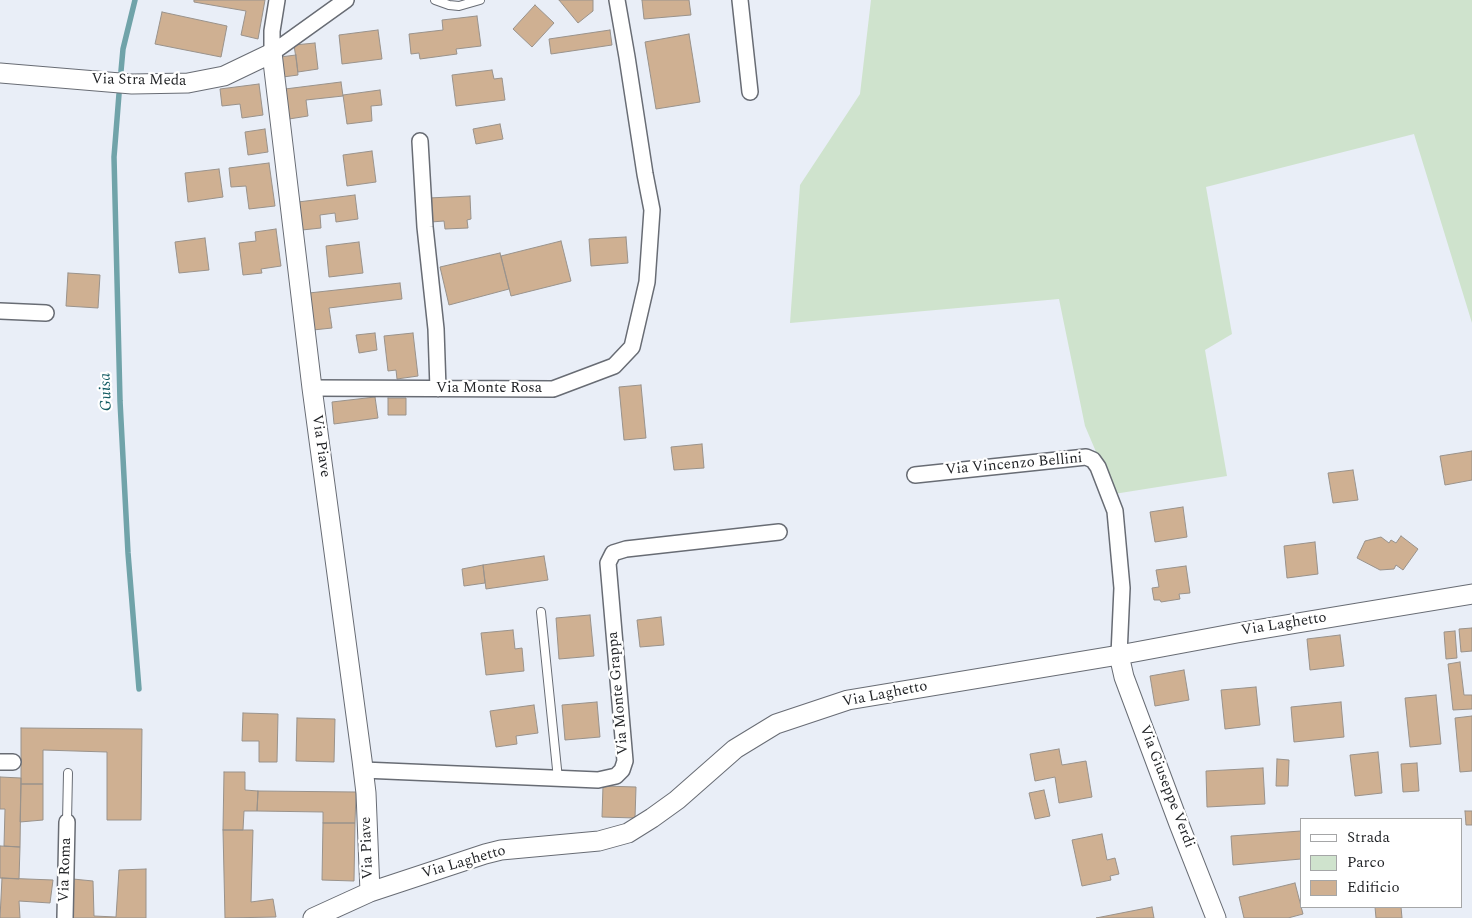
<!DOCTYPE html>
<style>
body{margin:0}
#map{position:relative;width:1472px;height:918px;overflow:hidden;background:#e9eef7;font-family:Spectral,serif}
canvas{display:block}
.legend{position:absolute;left:1300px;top:818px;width:162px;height:90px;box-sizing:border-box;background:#fff;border:1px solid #a5a6a7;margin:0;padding:6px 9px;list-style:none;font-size:15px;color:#1f2124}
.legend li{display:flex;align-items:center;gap:10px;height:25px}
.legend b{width:25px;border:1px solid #a5a6a7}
</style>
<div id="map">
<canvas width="1472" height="918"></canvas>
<ul class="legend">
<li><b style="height:6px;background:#fff"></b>Strada</li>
<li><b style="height:14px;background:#cfe3cd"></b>Parco</li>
<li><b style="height:14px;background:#cfb092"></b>Edificio</li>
</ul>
</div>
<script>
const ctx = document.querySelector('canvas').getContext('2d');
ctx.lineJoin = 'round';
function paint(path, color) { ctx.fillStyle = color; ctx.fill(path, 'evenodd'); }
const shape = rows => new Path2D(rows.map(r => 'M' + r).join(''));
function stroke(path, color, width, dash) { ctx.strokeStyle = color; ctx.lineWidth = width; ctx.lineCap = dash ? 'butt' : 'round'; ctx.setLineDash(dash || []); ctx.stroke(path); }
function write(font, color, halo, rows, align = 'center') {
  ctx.font = font + ' Spectral,serif'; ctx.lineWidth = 4.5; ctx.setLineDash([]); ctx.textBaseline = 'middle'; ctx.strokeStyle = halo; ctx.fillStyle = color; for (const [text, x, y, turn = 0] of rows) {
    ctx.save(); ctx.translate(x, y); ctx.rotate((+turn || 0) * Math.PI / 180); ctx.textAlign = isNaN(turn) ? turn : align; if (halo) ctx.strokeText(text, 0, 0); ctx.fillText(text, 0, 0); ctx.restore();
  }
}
const green = shape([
 [871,0,1472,0,1472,323,1414,134,1206,187,1232,334,1205,350,1227,476,1114,494,1085,426,1059,299,790,323,800,185,860,94]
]);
const stream = shape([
 [121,71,123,49,135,0],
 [119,94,114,157,120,401,128,553,139,689]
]);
const building = shape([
 [194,0,265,0,258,39,241,35,246,11,194,2,194,0],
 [559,0,593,0,593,11,578,23,559,0],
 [642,0,689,0,691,15,644,19,642,0],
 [535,5,554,23,532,47,513,29,535,5],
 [162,12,227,26,221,57,155,44,162,12],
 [477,16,481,46,456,49,457,54,420,59,419,53,411,54,409,34,443,30,442,20,477,16],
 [378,30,382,59,342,64,339,35,378,30],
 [610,30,612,45,551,54,549,39,610,30],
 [689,34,700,102,656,109,645,42,689,34],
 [315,43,318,69,298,72,294,45,315,43],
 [296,55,298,75,283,77,280,57,296,55],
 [492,70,494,79,502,78,505,100,456,106,452,75,492,70],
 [341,82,343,96,306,100,308,116,289,119,285,89,341,82],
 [259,84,263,115,242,118,240,104,222,106,220,89,259,84],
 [380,90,382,105,371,106,372,121,347,124,343,95,380,90],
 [500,124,503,139,476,144,473,129,500,124],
 [265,129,268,152,248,155,245,132,265,129],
 [372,151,376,182,347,186,343,155,372,151],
 [269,163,275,206,249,209,246,186,231,187,229,168,269,163],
 [219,169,223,197,188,202,185,173,219,169],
 [355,195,358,219,336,222,335,213,320,215,321,228,302,230,298,202,355,195],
 [470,196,471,219,467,220,468,228,445,229,444,221,431,222,429,198,470,196],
 [276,229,281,266,261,269,262,273,243,275,239,243,256,241,255,232,276,229],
 [626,237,628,263,591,266,589,239,626,237],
 [205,238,209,270,179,273,175,242,205,238],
 [561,241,571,281,511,296,501,256,561,241],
 [359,242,363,273,329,277,326,246,359,242],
 [500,253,509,289,449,305,440,267,500,253],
 [68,273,100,275,98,308,66,306,68,273],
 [400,283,402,299,329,308,332,328,313,330,309,293,400,283],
 [375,333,377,350,359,353,356,335,375,333],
 [413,333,418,376,397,379,396,370,388,371,384,336,413,333],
 [641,385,646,438,624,440,619,387,641,385],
 [375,397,378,418,334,424,332,402,375,397],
 [388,398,406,398,406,415,388,415,388,398],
 [702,444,704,468,674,470,671,447,702,444],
 [1472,451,1472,480,1445,485,1440,456,1472,451],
 [1353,470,1358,500,1333,503,1328,473,1353,470],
 [1183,507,1187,537,1155,542,1150,512,1183,507],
 [1401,536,1418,549,1403,570,1396,565,1394,569,1380,570,1357,558,1365,541,1381,537,1389,543,1391,540,1396,543,1401,536],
 [1315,542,1318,574,1287,578,1284,546,1315,542],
 [544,556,548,580,486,589,483,565,544,556],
 [483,565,485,583,464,586,462,569,483,565],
 [1186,566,1190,593,1179,594,1180,599,1161,602,1160,600,1154,600,1152,588,1159,587,1156,570,1186,566],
 [590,615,594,656,559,659,556,618,590,615],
 [661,617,664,645,640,647,637,620,661,617],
 [1472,628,1472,651,1461,652,1459,629,1472,628],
 [513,630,515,649,522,648,524,671,486,675,481,633,513,630],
 [1455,631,1457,658,1446,659,1444,632,1455,631],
 [1340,635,1344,666,1310,670,1307,639,1340,635],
 [1460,662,1464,695,1472,695,1472,709,1453,710,1448,664,1460,662],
 [1184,670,1189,700,1155,706,1150,676,1184,670],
 [1256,687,1260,725,1225,729,1221,690,1256,687],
 [1436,695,1441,744,1410,747,1405,698,1436,695],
 [597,702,600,737,565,740,562,705,597,702],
 [1341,702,1344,737,1294,742,1291,707,1341,702],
 [534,705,538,733,516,736,517,744,496,747,490,711,534,705],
 [243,713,278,714,277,762,259,762,259,741,242,741,243,713],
 [1472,716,1472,771,1460,772,1455,718,1472,716],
 [297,718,335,719,334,762,296,761,297,718],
 [21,728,142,729,141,820,107,820,107,752,43,750,43,784,21,784,21,728],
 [1059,749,1062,765,1086,761,1092,797,1059,803,1055,777,1035,781,1030,754,1059,749],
 [1378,752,1382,793,1355,796,1350,755,1378,752],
 [1277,759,1289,760,1288,786,1276,786,1277,759],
 [1417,763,1419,791,1403,792,1401,764,1417,763],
 [1263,768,1265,804,1207,807,1206,771,1263,768],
 [224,772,245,772,245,790,258,791,257,811,244,811,243,830,223,830,224,772],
 [0,777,21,778,20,847,4,846,5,809,0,809,0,777],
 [21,784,43,784,43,820,20,822,21,784],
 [603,786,636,787,635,818,602,817,603,786],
 [1044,790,1050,816,1035,819,1029,793,1044,790],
 [258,791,356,792,355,823,323,823,323,812,257,811,258,791],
 [1465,811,1472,811,1472,825,1466,825,1465,811],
 [323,823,355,823,354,881,322,880,323,823],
 [223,830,253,830,251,902,273,899,276,917,225,918,223,830],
 [1301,831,1301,859,1233,865,1231,836,1301,831],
 [1102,834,1107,860,1115,858,1119,874,1110,876,1111,880,1082,886,1072,840,1102,834],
 [0,846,20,847,19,879,0,878,0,846],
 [146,869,146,918,72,918,73,879,93,881,94,916,116,917,119,870,146,869],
 [2,878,53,880,50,903,19,901,20,918,0,918,2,878],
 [1295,883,1303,914,1288,918,1244,918,1239,897,1295,883],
 [1152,907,1154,918,1096,918,1152,907],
 [1375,907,1401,907,1402,918,1376,918,1375,907]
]);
const service = shape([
 [435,0,449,5,459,6,480,0],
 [541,612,558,779],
 [67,822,68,773]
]);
const minor = shape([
 [740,0,750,92],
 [272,53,346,0],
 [272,53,272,31,277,0],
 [420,141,425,227,436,329,438,389],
 [0,311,46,313],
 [312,388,553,389,614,366,632,347,647,282,652,210,645,174,627,57,617,0],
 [915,475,1086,457,1093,460,1098,467,1115,511,1122,588,1119,655],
 [0,762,13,762],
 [363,770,598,780,616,776,622,770,625,761,608,563,613,553,626,549,779,532],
 [65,918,67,822]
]);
const tertiary = shape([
 [0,73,132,84,188,83,224,76,272,53,312,388,362,760,366,793,370,892],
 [1119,655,1124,677,1179,824,1216,918],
 [313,918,370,892,485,854,501,850,599,841,628,833,652,818,677,800,735,749,776,724,848,700,1119,655,1237,633,1472,594]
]);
const streetNames = [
 ["Via Stra Meda",139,81,1],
 ["Via Monte Rosa",489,389],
 ["Via Piave",320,446,82],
 ["Via Vincenzo Bellini",1014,465,-5],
 ["Via Laghetto",1284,625,-9],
 ["Via Monte Grappa",619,693,-95],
 ["Via Laghetto",885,695,-11],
 ["Via Giuseppe Verdi",1166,787,69],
 ["Via Piave",368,848,-92],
 ["Via Laghetto",464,863,-16],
 ["Via Roma",66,870,-88]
];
const waterNames = [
 ["Guisa",107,392,-92]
];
paint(green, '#cfe3cd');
stroke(stream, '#70a3a9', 5.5);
paint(building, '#cfb092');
stroke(building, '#99928b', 1);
stroke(service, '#686c74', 10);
stroke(minor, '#686c74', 18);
stroke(tertiary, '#686c74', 21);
stroke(service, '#fff', 8);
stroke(minor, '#fff', 15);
stroke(tertiary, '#fff', 19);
write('15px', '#1f2124', '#fff', streetNames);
write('italic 16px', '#125b62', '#fff', waterNames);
</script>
